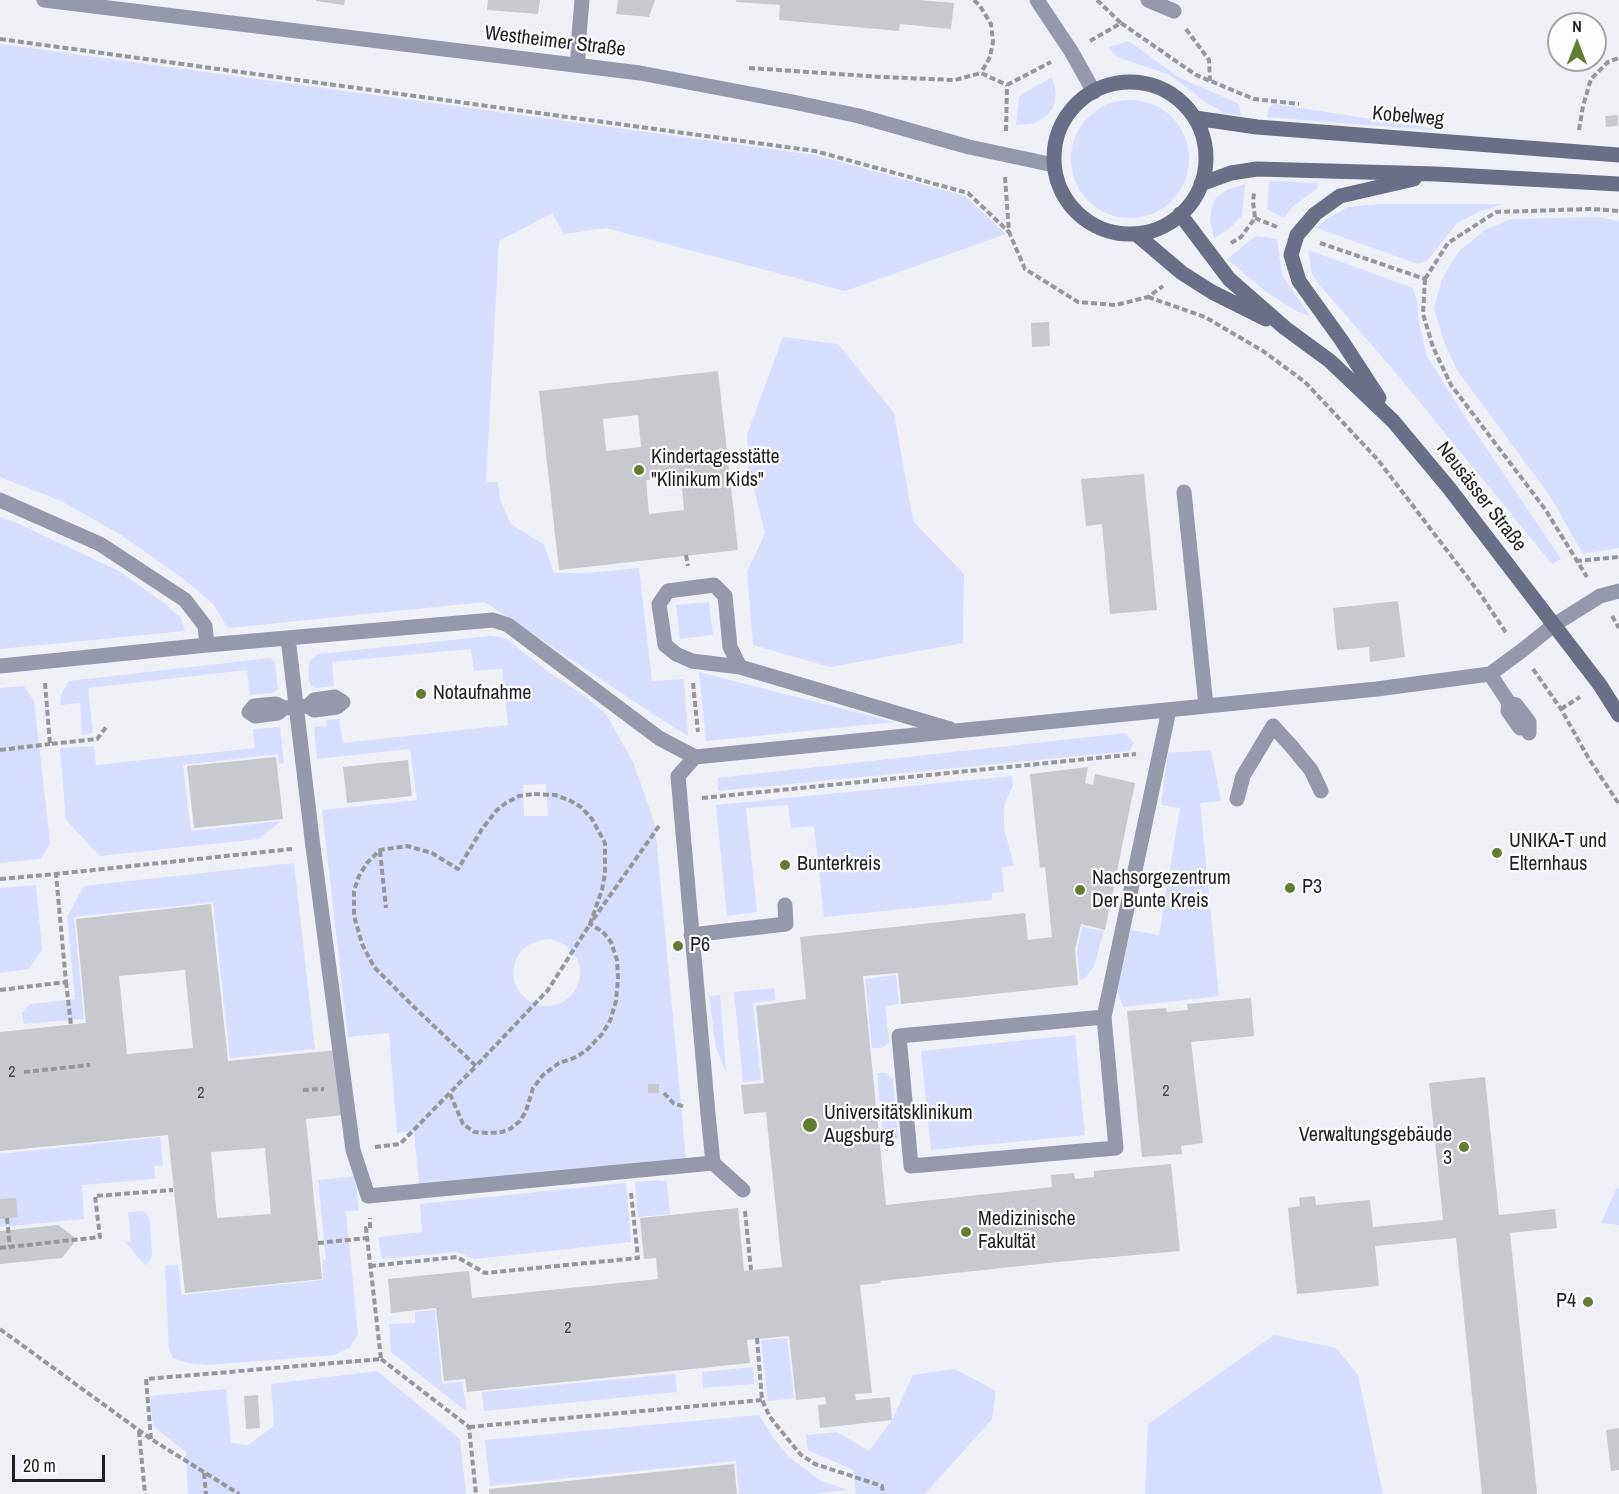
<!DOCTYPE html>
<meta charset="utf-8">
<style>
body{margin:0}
#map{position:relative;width:1619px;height:1494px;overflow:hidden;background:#eef0f6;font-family:"Archivo Narrow",sans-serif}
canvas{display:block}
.north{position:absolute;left:1547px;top:12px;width:60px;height:60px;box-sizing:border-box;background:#fdfdff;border:2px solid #a4a4a6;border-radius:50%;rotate:0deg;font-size:16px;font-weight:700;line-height:24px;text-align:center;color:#1f1f21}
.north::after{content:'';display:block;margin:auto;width:21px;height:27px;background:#627c30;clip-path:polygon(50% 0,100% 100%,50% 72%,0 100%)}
.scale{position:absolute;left:12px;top:1455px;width:93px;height:27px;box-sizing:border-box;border:3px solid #1f1f21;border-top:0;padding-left:8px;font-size:18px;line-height:21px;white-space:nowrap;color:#1f1f21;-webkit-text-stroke:4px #fdfdff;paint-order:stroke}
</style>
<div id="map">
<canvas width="1619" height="1494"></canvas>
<div class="north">N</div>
<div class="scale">20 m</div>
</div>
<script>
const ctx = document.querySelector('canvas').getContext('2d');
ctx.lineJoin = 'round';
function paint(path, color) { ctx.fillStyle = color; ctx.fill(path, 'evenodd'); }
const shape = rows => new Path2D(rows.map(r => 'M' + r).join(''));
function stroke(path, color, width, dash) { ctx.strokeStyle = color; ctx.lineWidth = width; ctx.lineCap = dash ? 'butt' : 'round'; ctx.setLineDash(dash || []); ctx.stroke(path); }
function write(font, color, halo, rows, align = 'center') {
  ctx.font = font + ' "Archivo Narrow",sans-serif'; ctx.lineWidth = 4.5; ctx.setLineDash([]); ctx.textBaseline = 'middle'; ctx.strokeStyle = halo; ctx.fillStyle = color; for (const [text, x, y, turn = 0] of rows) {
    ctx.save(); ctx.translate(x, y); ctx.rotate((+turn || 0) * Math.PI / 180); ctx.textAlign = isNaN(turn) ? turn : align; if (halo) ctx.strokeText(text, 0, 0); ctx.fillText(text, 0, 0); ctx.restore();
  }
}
const green = shape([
 [1129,41,1178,77,1239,104,1241,116,1225,113,1205,102,1181,83,1167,74,1117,57,1108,47],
 [0,44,814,155,965,196,1006,234,845,291,606,228,564,234,552,213,499,241,486,482,498,482,500,500,511,524,544,545,554,573,587,573,639,568,652,681,684,679,688,736,653,714,485,602,228,628,213,604,182,578,121,535,61,501,0,477],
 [1052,77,1056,94,1053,108,1046,116,1035,123,1016,125,1019,96],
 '1071 159a59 59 0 1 1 118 0a59 59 0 1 1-118 0Z',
 [1274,104,1456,132,1267,117,1269,108],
 [1269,181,1318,183,1317,189,1293,206,1284,218,1267,209],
 [1245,184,1242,216,1229,229,1214,238,1210,219,1212,206,1216,198,1227,190],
 [1380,204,1504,204,1481,211,1457,223,1427,261,1418,264,1317,228,1325,220,1348,207],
 [1598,217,1619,221,1619,548,1583,554,1550,496,1457,370,1443,339,1434,308,1442,279,1459,251,1485,230,1511,219],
 [1256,236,1277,239,1282,275,1310,316,1296,311,1265,291,1227,259],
 [1308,250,1413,288,1417,301,1419,323,1427,356,1460,409,1561,559,1552,564,1391,367,1321,287,1312,274],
 [783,337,838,344,894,413,913,521,964,574,963,643,830,667,753,645,747,572,765,533,749,470,747,435],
 [0,517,17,523,119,571,164,603,181,618,185,631,0,649],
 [709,602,713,635,680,639,676,605],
 [490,636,505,638,553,675,579,692,606,714,634,764,655,825,686,1158,419,1185,414,1131,397,1133,389,1033,348,1037,322,810,417,800,410,749,317,759,314,727,327,726,326,720,339,719,343,743,508,725,502,669,474,671,471,649,332,662,334,686,316,688,311,685,309,681,308,670,310,661,318,654],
 [546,784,548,816,524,816,523,785],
 [551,939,562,943,570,949,577,958,580,968,580,978,576,989,570,997,561,1003,550,1006,540,1006,529,1001,521,994,515,984,513,972,515,961,521,951,530,944,541,940],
 [270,658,275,663,278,689,273,693,250,695,247,670,88,688,93,733,82,735,80,703,60,705,61,695,69,681],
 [699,672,894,722,706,741],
 [24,686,34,701,50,843,41,859,0,863,0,688],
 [280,727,284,763,279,764,278,754,183,765,191,831,281,821,259,839,100,856,66,820,60,748,94,746,96,765,255,748,253,729],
 [1125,733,1134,743,1130,751,718,791,718,778],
 [1211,750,1221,801,1200,803,1219,996,1123,1007,1117,988,1131,930,1159,935,1180,808,1161,805,1168,753],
 [1012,776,1013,787,1010,791,1004,806,1004,829,1014,865,1002,868,1004,892,992,893,992,900,824,917,814,826,791,828,788,805,746,808,757,912,727,916,716,805],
 [294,863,315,1049,230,1058,213,902,74,917,84,1019,24,1024,22,1013,30,1004,75,999,67,917,84,886],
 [36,885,42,950,29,969,0,973,0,888],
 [1082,927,1104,931,1094,966,1085,978,1080,980,1077,951],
 [896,975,899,1004,885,1006,889,1042,882,1048,872,1048,865,979],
 [774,988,775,1000,753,1003,761,1080,743,1082,734,992],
 [720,995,726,1072,716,1048,709,996],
 [1075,1035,1085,1135,931,1150,921,1051],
 [877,1073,886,1073,893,1079,898,1139,883,1140],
 [160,1137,163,1165,154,1166,155,1179,82,1185,84,1219,0,1227,0,1154],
 [355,1176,359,1210,346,1212,358,1335,349,1348,335,1355,208,1365,187,1363,173,1358,169,1348,165,1266,178,1265,182,1295,323,1280,322,1260,326,1259,318,1180],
 [657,1180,665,1181,667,1183,670,1214,638,1217,635,1182],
 [626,1183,631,1242,475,1259,457,1252,382,1259,378,1237,422,1232,420,1204],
 [1617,1187,1619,1189,1619,1225,1601,1223],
 [143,1211,147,1214,150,1221,152,1256,149,1262,145,1265,125,1242,131,1242,128,1212],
 [435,1310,442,1384,462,1382,467,1412,391,1352,389,1324,415,1323,415,1312],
 [1274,1335,1336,1348,1358,1375,1383,1494,1145,1494,1148,1424],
 [787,1338,794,1398,768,1401,761,1340],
 [753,1367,754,1384,703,1388,702,1372],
 [955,1369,996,1391,992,1419,925,1494,856,1494,853,1470,808,1450,806,1435,837,1432,869,1451,892,1420,913,1375],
 [377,1371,460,1439,466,1494,188,1494,186,1452,153,1426,150,1396,226,1389,231,1443,248,1445,274,1426,271,1384],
 [675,1374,677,1392,484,1411,482,1392],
 [759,1415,772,1436,789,1457,821,1481,848,1490,815,1494,739,1494,736,1461,490,1486,485,1440]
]);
const building = shape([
 [316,0,345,0,344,5,316,1],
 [488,0,540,0,538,14,487,10],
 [618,0,655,0,649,17,616,14],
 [736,0,918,0,954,3,951,29,900,24,899,31,779,20,780,5,736,2],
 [1618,115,1618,126,1606,127,1605,116],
 [1049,322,1050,346,1032,347,1031,323],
 [718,371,738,550,559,570,539,391],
 [638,415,641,447,606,451,603,419],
 [681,477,684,510,649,514,646,480],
 [1144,474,1157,610,1110,614,1102,524,1086,526,1081,479],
 [1398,601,1405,657,1370,662,1369,647,1337,650,1333,608],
 [276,757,283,819,194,828,187,766],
 [408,760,412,796,347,803,343,767],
 [1088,767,1085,783,1093,785,1095,774,1135,783,1105,930,1081,924,1075,949,1078,985,901,1004,898,973,863,976,886,1205,1052,1187,1051,1175,1074,1173,1075,1179,1094,1177,1094,1171,1171,1164,1180,1251,1068,1261,880,1281,881,1283,860,1285,872,1393,855,1394,856,1400,890,1397,892,1420,820,1428,818,1405,826,1404,825,1397,796,1400,789,1336,747,1340,750,1363,467,1392,465,1379,444,1381,436,1308,391,1313,388,1279,469,1271,472,1298,658,1279,656,1258,644,1259,640,1218,738,1208,744,1271,782,1267,766,1112,744,1114,741,1085,764,1083,756,1006,806,999,800,937,1025,913,1028,940,1052,937,1045,867,1040,868,1030,774],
 [211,904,228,1061,337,1050,344,1115,306,1119,322,1279,185,1293,168,1135,0,1151,0,1032,86,1023,76,919],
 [185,970,193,1048,127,1054,119,976],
 [265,1148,271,1214,217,1218,211,1152],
 [1251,998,1254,1036,1191,1042,1203,1143,1181,1146,1182,1154,1142,1157,1127,1011,1166,1008,1167,1012,1188,1010,1187,1004],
 [1485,1077,1499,1215,1555,1209,1557,1228,1510,1233,1537,1494,1482,1494,1456,1238,1375,1246,1379,1286,1297,1294,1288,1208,1300,1206,1299,1198,1315,1196,1316,1205,1370,1200,1373,1227,1443,1220,1429,1083],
 [648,1084,659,1084,659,1093,648,1093],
 [16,1198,18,1217,0,1219,0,1199],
 [58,1225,77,1239,62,1258,0,1264,0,1231],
 [258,1395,260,1428,246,1429,244,1396],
 [1619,1428,1619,1470,1611,1471,1606,1430],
 [734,1464,737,1494,489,1494,489,1489]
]);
const path = shape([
 [974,0,980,6,991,24,993,42,990,57,981,73],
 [1097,0,1121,23],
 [1186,29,1209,60,1210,81],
 [0,39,815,151,968,193,1009,232],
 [1090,41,1121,23,1196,75,1254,99,1299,104],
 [749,68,882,77,955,80,981,73,1007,85],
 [1007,85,1051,62],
 [1579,130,1583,106,1591,79,1608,62,1619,58],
 [1006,131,1007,85],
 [1005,177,1009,232,1025,269,1078,302,1116,305,1148,297,1163,286],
 [1255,218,1277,227],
 [1231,243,1241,237,1255,218,1253,202,1254,193],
 [1320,243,1425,279],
 [1425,279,1423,314,1433,347,1451,385,1545,509,1587,577],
 [1425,279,1448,243,1496,212,1592,209,1619,211],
 [1148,297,1205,317,1263,351,1305,382,1378,460,1481,595,1507,634],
 [686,555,688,566],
 [1576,561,1619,557],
 [1612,616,1619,628],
 [1533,669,1561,709,1589,759,1619,804],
 [45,683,50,744,97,739,107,726],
 [693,683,698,732],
 [1561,709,1580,697],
 [0,750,50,744],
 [534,794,555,795,569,800,581,807,592,819,605,843,605,873,602,890,590,924,548,990,476,1066,414,1007,374,967,362,944,354,916,354,891,359,876,367,863,380,850,407,846,432,853,458,869,482,829,497,810,506,803,519,796,534,794],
 [702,798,1136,754],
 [380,851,386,908],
 [0,879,56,874,292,849],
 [66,982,71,1025],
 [0,990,66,982,56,874],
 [24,1072,90,1065],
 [303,1090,324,1089],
 [664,1093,673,1103,685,1107],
 [450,1094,463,1124,474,1132,489,1133,502,1132,510,1129,520,1121,526,1111,533,1088,543,1075,559,1063,574,1058,586,1051,602,1034,610,1021,616,1001,618,978,617,960,611,942,603,932,590,924,659,826],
 [375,1147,400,1144,476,1066],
 [745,1211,751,1270],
 [7,1218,10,1247],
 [318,1243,367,1238],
 [0,1248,100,1237,95,1196,173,1190],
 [370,1266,457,1257,485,1273,638,1258,631,1193],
 [0,1329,151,1439,239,1494],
 [757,1338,762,1400,770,1417,786,1437,801,1455,815,1464,882,1486,883,1494],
 [381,1359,469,1427,476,1494],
 [469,1427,762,1400],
 [139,1431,145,1494],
 [151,1439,146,1379,381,1359,366,1228,370,1228,370,1218],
 [204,1473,206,1494]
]);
const service = shape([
 [1184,492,1206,706],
 [0,500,100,544,185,600,205,626,207,645],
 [288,638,313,847,353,1150,368,1196,713,1163],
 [0,666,207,645,493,620,508,625,659,738,695,757,1377,689,1490,674,1520,652,1554,625],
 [740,667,692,661,676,654,665,645,659,604,668,591,714,585,725,596,730,647,740,667,950,729],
 [1490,674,1509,703,1508,711,1520,728],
 [1509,703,1516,705,1529,722,1529,733],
 [284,708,276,704,254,706,249,712,255,716,278,713,284,708,297,707,308,706,314,710,337,707,343,702,335,697,314,700,308,706],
 [695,757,678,776,708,1114,713,1163,743,1190],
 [1237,799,1243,776,1273,726,1292,747,1311,770,1321,791],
 [691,935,786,924,785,905],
 [1104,1017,899,1036,911,1166,1116,1148,1104,1017,1169,710]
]);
const minor = shape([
 [1148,0,1174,11],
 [578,65,578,47,582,0],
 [1554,625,1600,596,1619,591]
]);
const tertiary = shape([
 [44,0,640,73,793,102,859,116,969,147,1054,165],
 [1037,0,1071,51,1094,92]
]);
const secondary = shape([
 '1054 158a76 76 0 1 1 152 0a76 76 0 1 1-152 0Z',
 [1195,118,1257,127,1619,155],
 [1201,184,1231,173,1257,169,1436,174,1619,184],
 [1180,214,1229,279,1285,328,1330,361,1393,421,1449,488,1600,685,1619,715],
 [1136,234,1182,273,1212,292,1266,319],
 [1379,398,1342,341,1299,281,1291,255,1297,235,1315,214,1340,196,1414,179]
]);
const markers = [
 [639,470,6,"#627c30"],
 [421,694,6,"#627c30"],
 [1497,853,6,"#627c30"],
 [785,865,6,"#627c30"],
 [1290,888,6,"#627c30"],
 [1080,890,6,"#627c30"],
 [678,946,6,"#627c30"],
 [810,1125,8,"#627c30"],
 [1464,1147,6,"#627c30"],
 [966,1232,6,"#627c30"],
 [1588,1302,6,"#627c30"]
];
const numberNames = [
 ["2",12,1073],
 ["2",1166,1092],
 ["2",201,1094],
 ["2",568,1329]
];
const streetNames = [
 ["Westheimer Straße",555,42,7],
 ["Kobelweg",1408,117,5],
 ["Neusässer Straße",1481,497,52]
];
const poiNames = [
 ["Kindertagesstätte",651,458],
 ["\"Klinikum Kids\"",651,481],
 ["Notaufnahme",433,694],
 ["UNIKA-T und",1509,842],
 ["Elternhaus",1509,865],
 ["Bunterkreis",797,865],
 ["Nachsorgezentrum",1092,879],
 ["Der Bunte Kreis",1092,902],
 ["P3",1302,888],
 ["P6",690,946],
 ["Universitätsklinikum",824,1114],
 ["Augsburg",824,1137],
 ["Verwaltungsgebäude",1452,1136,"right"],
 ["3",1452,1159,"right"],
 ["Medizinische",978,1220],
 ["Fakultät",978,1243],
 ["P4",1576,1302,"right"]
];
paint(green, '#d6ddfe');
paint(building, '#c7c9cf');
stroke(path, '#96979c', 4, [6, 3]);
stroke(service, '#9599aa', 15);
stroke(minor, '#9599aa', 15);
stroke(tertiary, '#9599aa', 15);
stroke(secondary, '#6a6f87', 15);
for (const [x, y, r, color] of markers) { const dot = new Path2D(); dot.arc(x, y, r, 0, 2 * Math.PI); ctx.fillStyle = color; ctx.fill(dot); stroke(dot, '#fdfdff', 2); }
write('16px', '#494a4c', null, numberNames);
write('20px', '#1f1f21', '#fdfdff', streetNames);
write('20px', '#1f1f21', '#fdfdff', poiNames, 'left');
</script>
